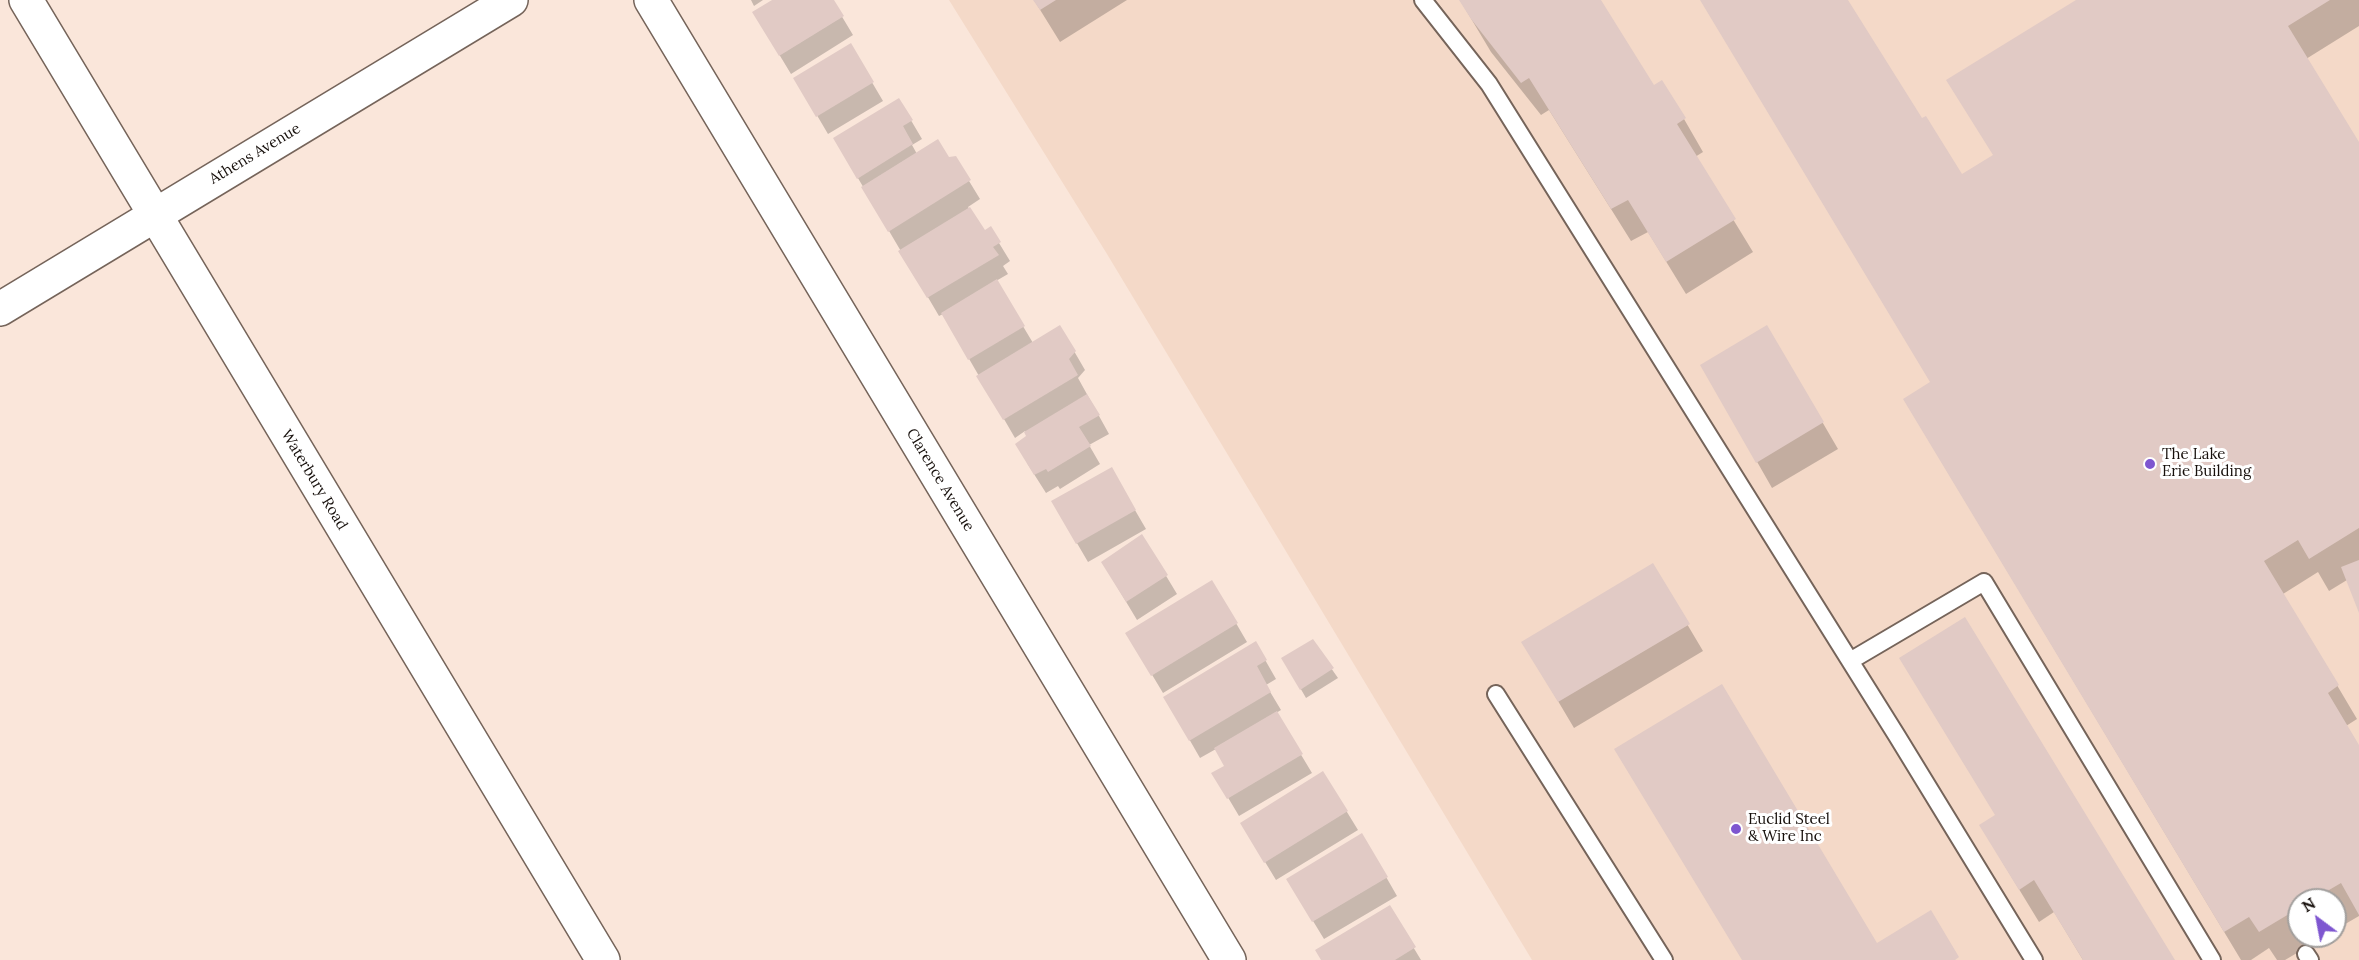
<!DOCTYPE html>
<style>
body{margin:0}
#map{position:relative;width:2359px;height:960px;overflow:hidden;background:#fae6da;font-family:Lora,serif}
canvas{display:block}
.north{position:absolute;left:2287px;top:888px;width:60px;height:60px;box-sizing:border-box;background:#fff;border:2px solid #a29f9d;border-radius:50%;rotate:328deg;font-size:16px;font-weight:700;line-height:24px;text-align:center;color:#160f0b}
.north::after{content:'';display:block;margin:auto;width:21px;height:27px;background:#7e56d0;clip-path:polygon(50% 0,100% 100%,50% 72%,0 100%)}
</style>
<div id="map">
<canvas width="2359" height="960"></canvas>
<div class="north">N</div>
</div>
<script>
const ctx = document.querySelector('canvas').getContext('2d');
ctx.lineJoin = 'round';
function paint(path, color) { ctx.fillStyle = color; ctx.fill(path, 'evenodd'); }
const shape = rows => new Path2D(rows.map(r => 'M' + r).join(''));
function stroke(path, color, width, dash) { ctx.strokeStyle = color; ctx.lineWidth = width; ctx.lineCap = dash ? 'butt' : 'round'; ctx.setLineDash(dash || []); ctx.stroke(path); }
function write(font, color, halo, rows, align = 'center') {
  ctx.font = font + ' Lora,serif'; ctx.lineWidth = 6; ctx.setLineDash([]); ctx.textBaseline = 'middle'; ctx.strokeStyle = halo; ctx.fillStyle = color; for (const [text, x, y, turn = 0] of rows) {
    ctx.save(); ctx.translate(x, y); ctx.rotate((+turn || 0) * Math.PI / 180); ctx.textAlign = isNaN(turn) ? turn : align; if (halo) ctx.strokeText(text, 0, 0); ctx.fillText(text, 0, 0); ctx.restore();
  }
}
const built = shape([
 [949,0,2359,0,2359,960,1532,960,1107,254],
 [2299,900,2335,900,2335,936,2299,936]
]);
const shadow = shape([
 [751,0,763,0,754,6],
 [775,0,832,0,853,35,791,74,765,31],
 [1034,0,1127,0,1060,42],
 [1460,0,1600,0,1653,87,1684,119,1703,152,1695,157,1753,252,1686,294,1648,232,1631,241,1549,110,1541,115,1491,52],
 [1701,0,1847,0,1921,120,1962,176,1994,156,2078,0,2359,0,2359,26,2306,59,2359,144,2359,609,2347,580,2329,591,2318,572,2283,594,2357,719,2346,726,2359,748,2359,916,2335,930,2335,900,2299,900,2299,936,2326,936,2285,960,2277,960,2269,948,2251,960,2241,960,1924,432,1932,383],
 [850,45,883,101,828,134,795,78],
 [899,100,922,139,912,145,917,154,948,159,955,158,980,199,968,207,984,232,999,243,1010,261,1003,266,1008,274,996,281,1033,343,1060,327,1085,370,1078,378,1109,434,1089,445,1100,464,1060,489,1058,486,1046,493,1027,463,1028,437,1025,431,1015,438,943,314,939,316,835,139],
 [1767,327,1838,449,1772,488,1702,365],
 [1111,469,1146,529,1088,562,1053,502],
 [1142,536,1177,594,1137,620,1113,580],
 [1652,565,1703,651,1574,728,1523,642],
 [1212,582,1247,642,1163,693,1127,633],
 [1312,641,1338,678,1306,698,1283,658],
 [1256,644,1276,679,1266,685,1281,710,1276,713,1312,773,1239,816,1214,774,1226,767,1216,749,1200,758,1165,697],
 [1323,773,1358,830,1276,880,1253,842],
 [1362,835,1397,896,1324,939,1299,898],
 [2000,858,2173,960,2083,960,2054,912,2039,922],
 [1389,907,1421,960,1323,960]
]);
const building = shape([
 [772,0,834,0,844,16,779,56,752,12],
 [1033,0,1056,0,1040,10],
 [1459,0,1601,0,1654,85,1662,80,1686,118,1677,124,1736,219,1666,262,1628,200,1611,209,1529,78,1521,83,1471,19],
 [1700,0,1848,0,1922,118,1926,116,1962,174,1993,155,1946,80,2076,0,2330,0,2288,26,2359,142,2359,528,2309,559,2298,540,2264,561,2339,685,2328,693,2359,745,2359,915,2341,883,2312,900,2299,900,2299,908,2259,932,2249,917,2224,932,1903,399,1930,382],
 [851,43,874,82,816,117,793,78],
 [899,98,913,120,903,126,913,144,857,179,833,138],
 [938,139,949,157,956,156,971,180,888,232,861,187],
 [970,207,985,230,991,226,1001,242,993,247,999,255,927,298,898,251],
 [997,279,1025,326,968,360,941,313],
 [1060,325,1076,351,1069,359,1078,375,1003,420,976,376],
 [1767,325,1824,422,1756,463,1700,365],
 [1087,394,1100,415,1079,427,1091,446,1048,472,1046,469,1034,475,1015,444,1026,436,1024,432],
 [1112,467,1136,510,1076,544,1051,501],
 [1142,534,1168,575,1126,602,1101,562],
 [2359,560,2359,613,2341,567],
 [1653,563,1690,624,1558,702,1521,642],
 [1212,580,1238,623,1151,676,1125,633],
 [1965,617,2175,960,2083,960,2034,880,2019,890,1979,825,1995,815,1899,658],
 [1313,639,1334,668,1300,690,1281,658],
 [1256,641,1267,660,1257,666,1271,692,1189,741,1163,697],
 [1722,684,1877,943,1931,910,1959,957,1955,960,1742,960,1614,749],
 [1277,711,1303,754,1227,799,1211,773,1224,766,1214,748],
 [1323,771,1348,811,1264,863,1240,823],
 [1362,833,1388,877,1312,922,1286,879],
 [1390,905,1416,947,1395,960,1321,960,1315,950]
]);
const lane = shape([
 [1423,0,1489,84,1897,736,2034,960],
 [1850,661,1984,582,2212,960],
 [1496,694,1664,960],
 [2306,954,2310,960]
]);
const street = shape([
 [26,0,603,960],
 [651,0,1229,960],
 [0,309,511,0]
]);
const markers = [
 [2150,464,6,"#7e56d0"],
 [1736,829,6,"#7e56d0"]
];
const streetNames = [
 ["Athens Avenue",255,154,-31],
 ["Waterbury Road",314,480,59],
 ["Clarence Avenue",940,480,59]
];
const poiNames = [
 ["The Lake",2162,455],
 ["Erie Building",2162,472],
 ["Euclid Steel",1748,820],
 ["& Wire Inc",1748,837]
];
paint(built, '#f4d9c8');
paint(shadow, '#0003');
paint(building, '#e1cac5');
stroke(lane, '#75645a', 20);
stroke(street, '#75645a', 36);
stroke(lane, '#fff', 16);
stroke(street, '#fff', 33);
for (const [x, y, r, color] of markers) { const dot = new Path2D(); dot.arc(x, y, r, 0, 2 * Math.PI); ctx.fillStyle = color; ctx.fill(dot); stroke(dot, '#fff', 2); }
write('15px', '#160f0b', '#fff', streetNames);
write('15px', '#160f0b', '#fff', poiNames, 'left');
</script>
